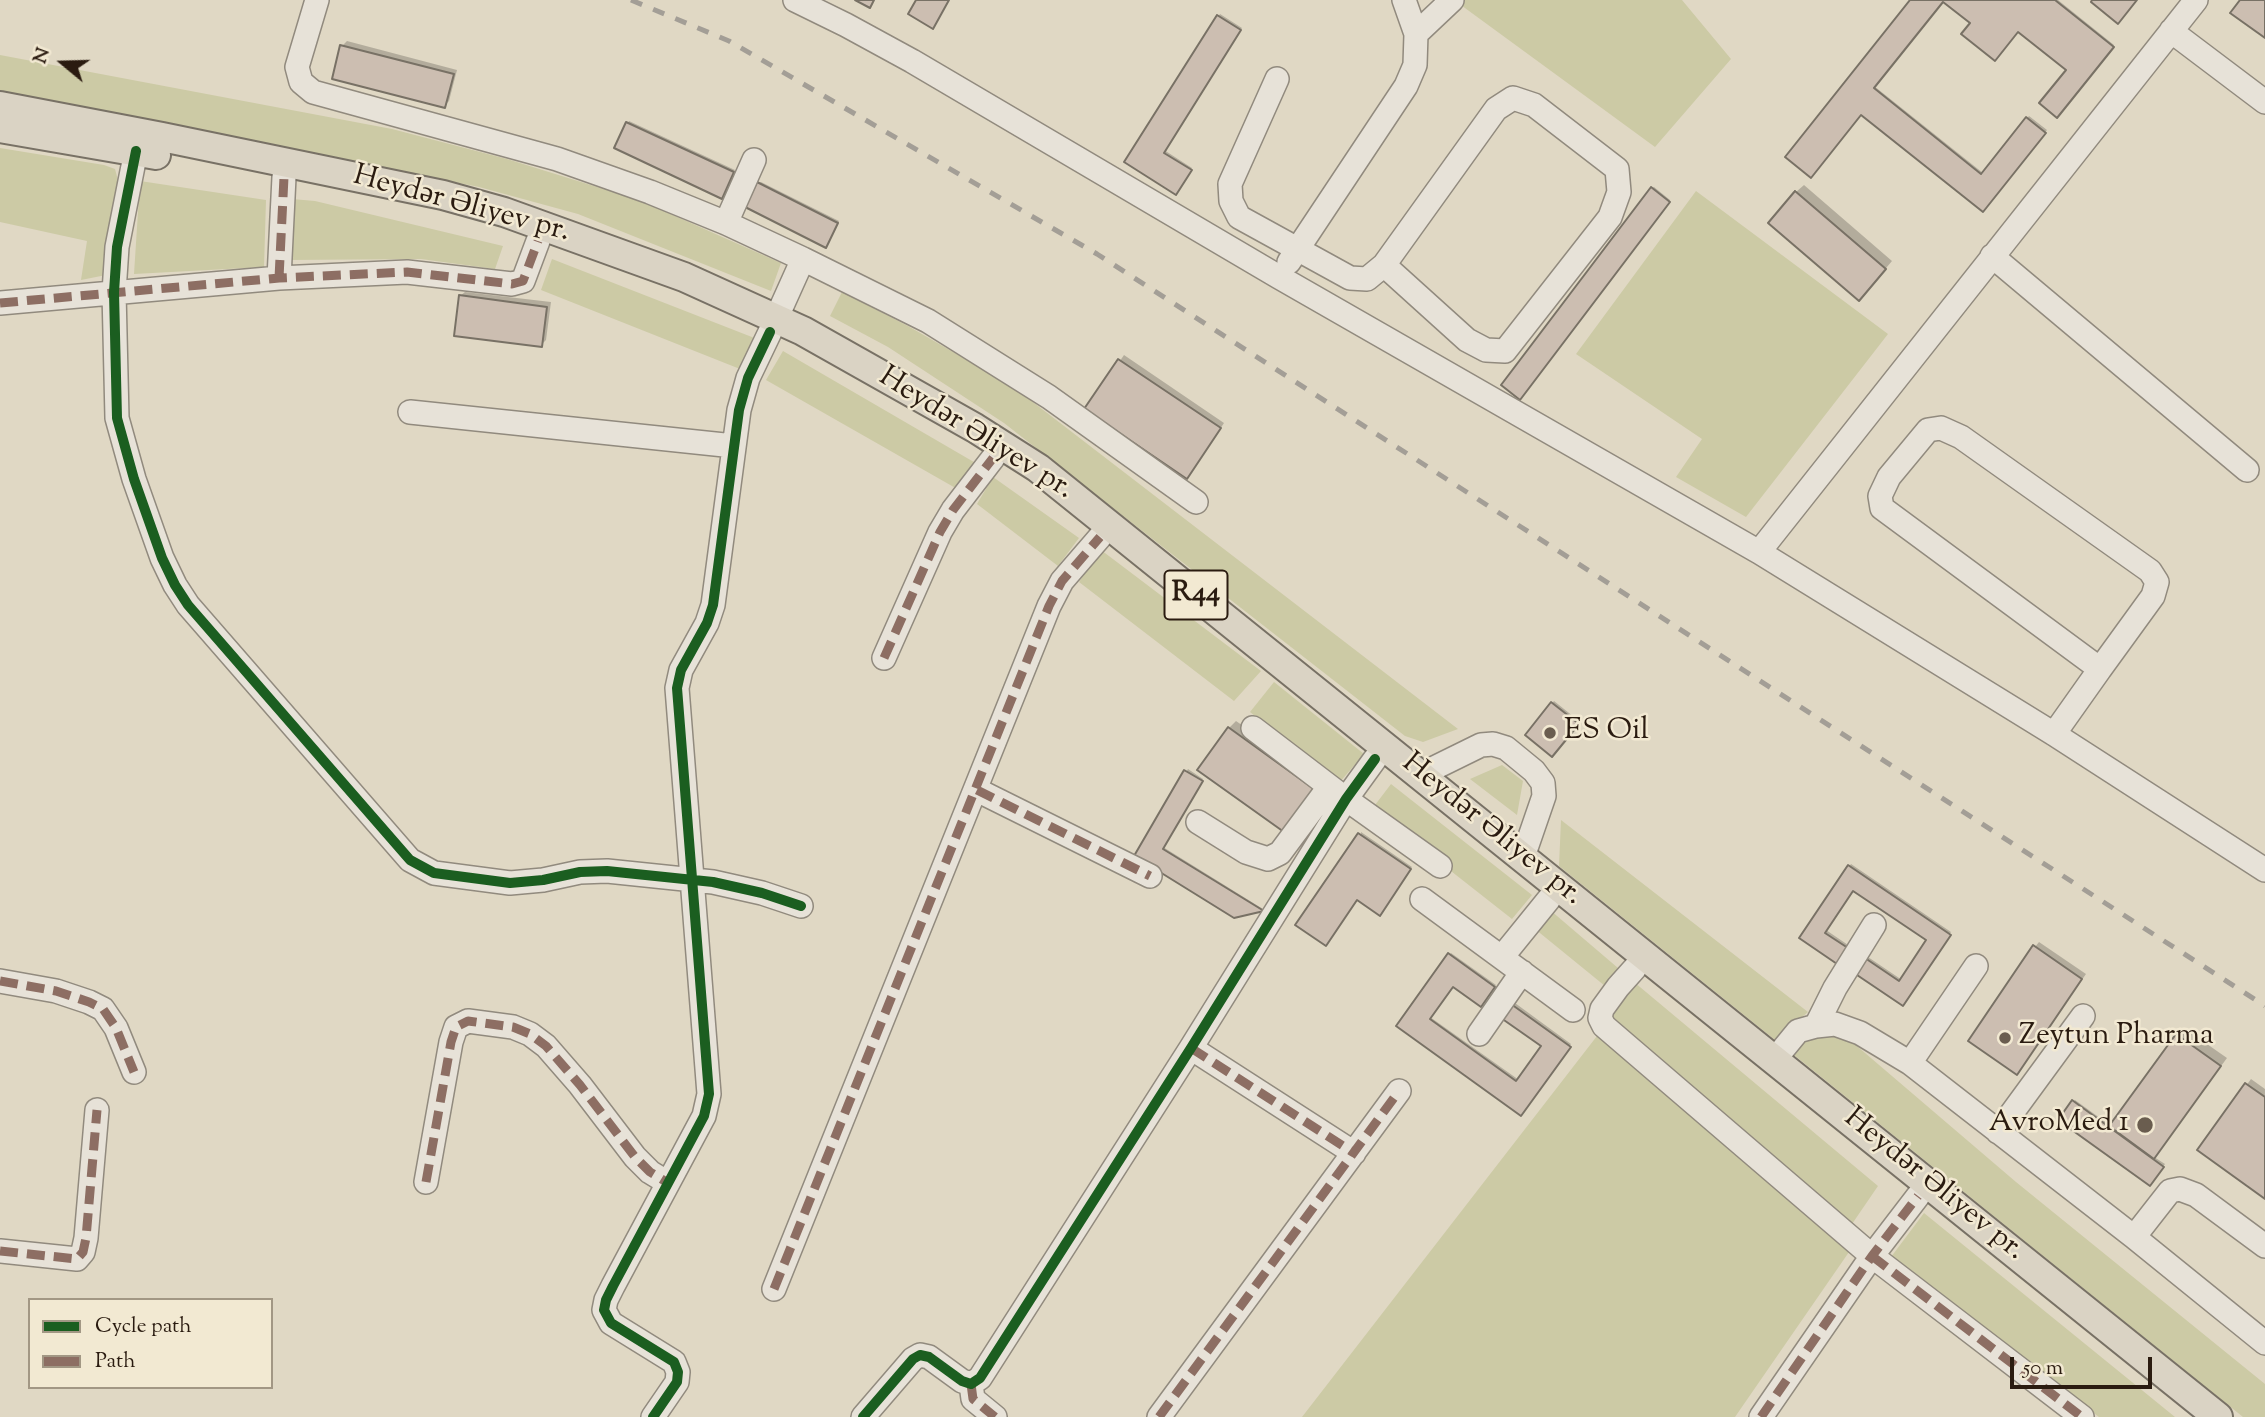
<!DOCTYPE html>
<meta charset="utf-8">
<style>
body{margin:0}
#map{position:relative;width:2265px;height:1417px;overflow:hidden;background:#e0d8c4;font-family:"Sorts Mill Goudy",serif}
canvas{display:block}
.legend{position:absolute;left:28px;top:1298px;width:245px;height:91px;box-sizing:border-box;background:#f2e9d2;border:2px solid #a29784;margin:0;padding:9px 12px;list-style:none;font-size:21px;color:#2a1b10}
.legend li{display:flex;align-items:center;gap:14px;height:35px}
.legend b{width:35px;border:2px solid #a29784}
.north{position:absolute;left:28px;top:28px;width:70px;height:70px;-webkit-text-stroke:5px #f2e9d2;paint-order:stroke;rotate:289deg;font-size:19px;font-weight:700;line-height:28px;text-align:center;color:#2a1b10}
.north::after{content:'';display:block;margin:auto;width:24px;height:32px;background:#2a1b10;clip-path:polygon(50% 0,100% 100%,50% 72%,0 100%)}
.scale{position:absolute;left:2010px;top:1357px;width:142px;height:32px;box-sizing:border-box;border:4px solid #2a1b10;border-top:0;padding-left:9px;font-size:21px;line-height:24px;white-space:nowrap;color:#2a1b10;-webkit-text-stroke:5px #f2e9d2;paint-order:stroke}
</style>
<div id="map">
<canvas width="2265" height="1417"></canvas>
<ul class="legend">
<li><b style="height:9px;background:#1b5e20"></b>Cycle path</li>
<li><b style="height:9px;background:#8d6e63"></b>Path</li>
</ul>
<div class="north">N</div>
<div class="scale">50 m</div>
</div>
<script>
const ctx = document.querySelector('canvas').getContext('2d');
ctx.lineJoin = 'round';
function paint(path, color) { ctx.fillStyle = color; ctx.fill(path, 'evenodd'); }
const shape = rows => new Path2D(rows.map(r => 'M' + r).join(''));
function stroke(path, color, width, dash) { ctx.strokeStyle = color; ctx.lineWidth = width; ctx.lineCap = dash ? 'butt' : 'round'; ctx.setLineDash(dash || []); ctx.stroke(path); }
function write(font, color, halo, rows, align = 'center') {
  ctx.font = font + ' "Sorts Mill Goudy",serif'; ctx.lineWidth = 5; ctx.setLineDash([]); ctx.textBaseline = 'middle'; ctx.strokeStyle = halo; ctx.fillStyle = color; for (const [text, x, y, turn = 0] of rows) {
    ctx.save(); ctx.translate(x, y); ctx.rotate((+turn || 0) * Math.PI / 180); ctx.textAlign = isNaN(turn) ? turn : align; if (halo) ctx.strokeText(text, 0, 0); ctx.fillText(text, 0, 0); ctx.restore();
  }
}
const green = shape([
 [1454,0,1682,0,1731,59,1655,147],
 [0,55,392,129,507,159,639,200,781,263,771,291,578,214,479,187,0,91],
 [0,148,104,165,115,169,119,184,106,275,81,280,87,241,0,222],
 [140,181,266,200,264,267,134,274],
 [1696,191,1888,334,1746,517,1676,477,1702,439,1576,354],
 [292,199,315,201,503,246,495,269,421,259,287,260],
 [552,259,757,339,740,369,541,290],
 [842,292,908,326,1012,386,1458,729,1423,742,1405,736,1004,423,888,347,830,316],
 [783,351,979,465,959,490,766,380],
 [993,477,1079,538,1058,566,977,504],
 [1101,550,1261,671,1234,701,1079,582],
 [1274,682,1364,754,1339,783,1250,712],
 [1502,765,1523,781,1517,815,1470,779],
 [1391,784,1532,895,1512,919,1372,809],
 [1561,820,1808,1012,1775,1040,1559,866],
 [1550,910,1618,968,1605,986,1535,929],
 [1634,982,1878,1186,1852,1224,1605,1016],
 [1812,1033,1844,1035,2016,1182,2265,1384,2265,1417,2243,1417,1794,1055],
 [1597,1036,1849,1252,1735,1417,1302,1417],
 [1924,1213,2175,1417,2099,1417,1891,1257]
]);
const shadow = shape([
 [1912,0,1942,0,1874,86,1983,173,2029,116,2047,130,1983,210,1861,113],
 [1944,0,2058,0,2114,45,2057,116,2068,70,2018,30,1972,23],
 [1220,14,1242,28,1164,150,1192,168,1178,191,1127,161],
 [347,41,457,70,449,101,444,106,342,46],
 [629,121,735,170,723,195,616,147],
 [761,182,839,221,828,244,759,183],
 [1804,185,1892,261,1866,292,1796,192],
 [1654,187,1670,200,1521,396,1652,188],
 [465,292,551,302,546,340,541,345,460,296],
 [1124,355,1224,423,1192,472,1087,409],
 [1554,701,1579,721,1552,755,1527,735],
 [1236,721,1321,780,1291,822,1229,728],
 [1188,769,1203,779,1163,847,1263,909,1234,916,1136,855],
 [1361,832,1412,867,1381,912,1357,898],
 [1851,864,1951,932,1904,1002,1857,973,1868,957,1902,980,1928,940,1854,889,1826,930,1851,947,1841,962,1801,937],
 [2039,942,2086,974,2021,1068,2035,947],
 [1451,953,1496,985,1481,1005,1453,985,1430,1017,1519,1080,1544,1046,1504,1018,1515,1003,1571,1044,1522,1112,1398,1025],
 [2184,1028,2227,1058,2154,1157,2165,1164,2150,1184,2061,1119,2075,1100,2111,1126],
 [2251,1079,2265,1089,2265,1196,2199,1150]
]);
const building = shape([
 [855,0,874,0,870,8,855,0],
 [916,0,949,0,933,29,908,14,916,0],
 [1910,0,2055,0,2114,47,2057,118,2039,103,2066,70,2018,32,1995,61,1961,34,1970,23,1943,2,1874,88,1981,174,2026,117,2046,133,1983,212,1861,115,1811,178,1785,157,1910,0],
 [2092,0,2137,0,2118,24,2091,2,2092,0],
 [2240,0,2265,0,2265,38,2230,13,2240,0],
 [1217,15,1241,30,1164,153,1192,170,1176,195,1124,162,1217,15],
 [340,45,454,74,445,108,332,79,340,45],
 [626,122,734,172,722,199,614,148,626,122],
 [757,182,838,223,826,248,745,207,757,182],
 [1651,187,1670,202,1520,400,1501,385,1651,187],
 [1795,191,1886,269,1859,301,1768,223,1795,191],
 [459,295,547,307,542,347,454,336,459,295],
 [1118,359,1221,428,1187,479,1084,409,1118,359],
 [1551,702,1579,724,1552,757,1525,735,1551,702],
 [1228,727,1314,789,1284,832,1197,770,1228,727],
 [1184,770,1203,781,1163,849,1264,911,1234,918,1134,856,1184,770],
 [1358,833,1411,869,1380,916,1357,900,1326,946,1295,925,1358,833],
 [1848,865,1951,935,1903,1006,1854,973,1865,958,1899,981,1926,940,1853,891,1825,933,1851,950,1840,966,1799,938,1848,865],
 [2033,945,2082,979,2017,1075,1968,1041,2033,945],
 [1448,953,1495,987,1481,1007,1453,987,1430,1019,1516,1081,1541,1046,1501,1018,1511,1004,1571,1047,1521,1116,1396,1026,1448,953],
 [2176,1034,2221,1066,2154,1159,2109,1126,2176,1034],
 [2245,1083,2265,1097,2265,1199,2197,1150,2245,1083],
 [2072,1100,2164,1167,2150,1186,2058,1120,2072,1100]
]);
const minor = shape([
 [317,0,297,67,301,82,313,92,557,159,650,192,726,223,803,259,928,321,1049,397,1196,502],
 [795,0,846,25,912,61,1279,277,1759,552,2054,734,2265,870],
 [2171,31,2265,102],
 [1416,34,1452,0],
 [1277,79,1230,184,1231,201,1239,217,1350,278,1367,279,1384,265,1496,109,1513,98,1534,105,1617,169,1619,192,1610,217,1505,351,1486,350,1467,340,1384,265],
 [136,151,117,247,114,292,117,418,134,479,162,558,175,585,188,605,410,860,434,873,510,883,543,880,580,872,607,871,713,882,762,893,801,906],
 [726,223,754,160],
 [1992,256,2247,470],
 [1289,262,1406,86,1415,65,1416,34,1404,0],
 [279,278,284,177],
 [0,303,279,278,407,272,512,284,523,281,538,241],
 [776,319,803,259],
 [410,412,734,446],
 [1759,552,2196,0],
 [884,658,940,532,953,510,993,458],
 [1253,728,1346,799,1440,866],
 [2054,734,2100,669,1882,508,1880,496,1889,477,1928,430,1941,428,1961,437,2150,571,2157,582,2153,596,2100,669],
 [1420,775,1481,745,1493,744,1506,748,1534,771,1543,783,1544,796,1523,857],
 [977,790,1150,876],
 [1198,822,1246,852,1268,859,1280,853,1329,787],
 [1422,899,1573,1010],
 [1502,957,1549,899],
 [1635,968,1618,987,1602,1009,1600,1018,1604,1026,1872,1256,2082,1417],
 [0,981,56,991,89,1002,103,1009,116,1028,134,1072],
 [1816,1026,1835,988,1874,925],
 [1479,1034,1522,972],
 [1191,1048,1354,1153],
 [1775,1059,1798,1031,1816,1026,1835,1024,1860,1033,1910,1063,2134,1237,2265,1343],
 [1910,1063,1976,966],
 [1998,1132,2083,1016],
 [426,1182,451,1042,456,1027,468,1021,513,1027,530,1034,546,1046,580,1085,635,1157,650,1172,668,1183],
 [2134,1237,2170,1191,2180,1189,2196,1195,2265,1246],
 [0,1251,77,1259,83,1252,86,1238,97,1110],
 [774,1289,1049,606,1062,581,1100,537],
 [971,1384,973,1399,995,1417],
 [653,1417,677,1382,678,1372,674,1362,611,1323,604,1310,606,1300,613,1286,704,1116,709,1094,677,688,681,670,707,623,713,605,739,410,748,378,770,332],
 [863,1417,913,1359,920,1355,929,1357,962,1381,971,1384,980,1378,1191,1048,1346,799,1375,759],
 [1159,1417,1399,1091],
 [1761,1417,1872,1256,1918,1196]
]);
const major = shape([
 [0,106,162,137,443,195,504,212,684,277,803,331,975,428,1038,468,2218,1417],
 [0,128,156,155]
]);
const rail = shape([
 [631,0,729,41,1097,254,2265,1006]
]);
const quiet = shape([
 [279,278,284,177],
 [0,303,279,278,407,272,512,284,523,281,538,241],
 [884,658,940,532,953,510,993,458],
 [977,790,1150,876],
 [0,981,56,991,89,1002,103,1009,116,1028,134,1072],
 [1191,1048,1354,1153],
 [426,1182,451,1042,456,1027,468,1021,513,1027,530,1034,546,1046,580,1085,635,1157,650,1172,668,1183],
 [0,1251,77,1259,83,1252,86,1238,97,1110],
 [1872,1256,2082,1417],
 [774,1289,1049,606,1062,581,1100,537],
 [971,1384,973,1399,995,1417],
 [1159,1417,1399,1091],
 [1761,1417,1872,1256,1918,1196]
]);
const cycleway = shape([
 [136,151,117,247,114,292,117,418,134,479,162,558,175,585,188,605,410,860,434,873,510,883,543,880,580,872,607,871,713,882,762,893,801,906],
 [653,1417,677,1382,678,1372,674,1362,611,1323,604,1310,606,1300,613,1286,704,1116,709,1094,677,688,681,670,707,623,713,605,739,410,748,378,770,332],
 [863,1417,913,1359,920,1355,929,1357,962,1381,971,1384,980,1378,1191,1048,1346,799,1375,759]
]);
const markers = [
 [1550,733,7,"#6a5d4f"],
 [2005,1038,7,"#6a5d4f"],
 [2145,1125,9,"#6a5d4f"]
];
const shields = [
 [1196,595,63]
];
const shieldNames = [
 ["R44",1196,595]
];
const streetNames = [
 ["Heydər Əliyev pr.",461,206,15],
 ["Heydər Əliyev pr.",975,435,32],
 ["Heydər Əliyev pr.",1491,831,39],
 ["Heydər Əliyev pr.",1933,1186,39]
];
const poiNames = [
 ["ES Oil",1564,733],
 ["Zeytun Pharma",2019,1038],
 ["AvroMed 1",2129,1125,"right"]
];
paint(green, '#cccaa5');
paint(shadow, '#0003');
paint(building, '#ccbeb1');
stroke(building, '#787165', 2);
stroke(minor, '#918a7e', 26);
stroke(major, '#787165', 32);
stroke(minor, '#e7e2d8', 23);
stroke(major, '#dad3c4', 28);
stroke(rail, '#a39e96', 5, [12, 12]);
stroke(quiet, '#8d6e63', 9, [18, 9]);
stroke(cycleway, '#1b5e20', 10);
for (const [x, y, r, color] of markers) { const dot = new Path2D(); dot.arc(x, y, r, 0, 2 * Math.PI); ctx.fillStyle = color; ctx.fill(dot); stroke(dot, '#f2e9d2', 2.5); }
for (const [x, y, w] of shields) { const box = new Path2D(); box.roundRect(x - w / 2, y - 24.5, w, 49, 5); ctx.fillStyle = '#f2e9d2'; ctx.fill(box); stroke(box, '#2a1b10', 2); }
write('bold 28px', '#2a1b10', null, shieldNames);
write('30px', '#2a1b10', '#f2e9d2', streetNames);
write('30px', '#2a1b10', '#f2e9d2', poiNames, 'left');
</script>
